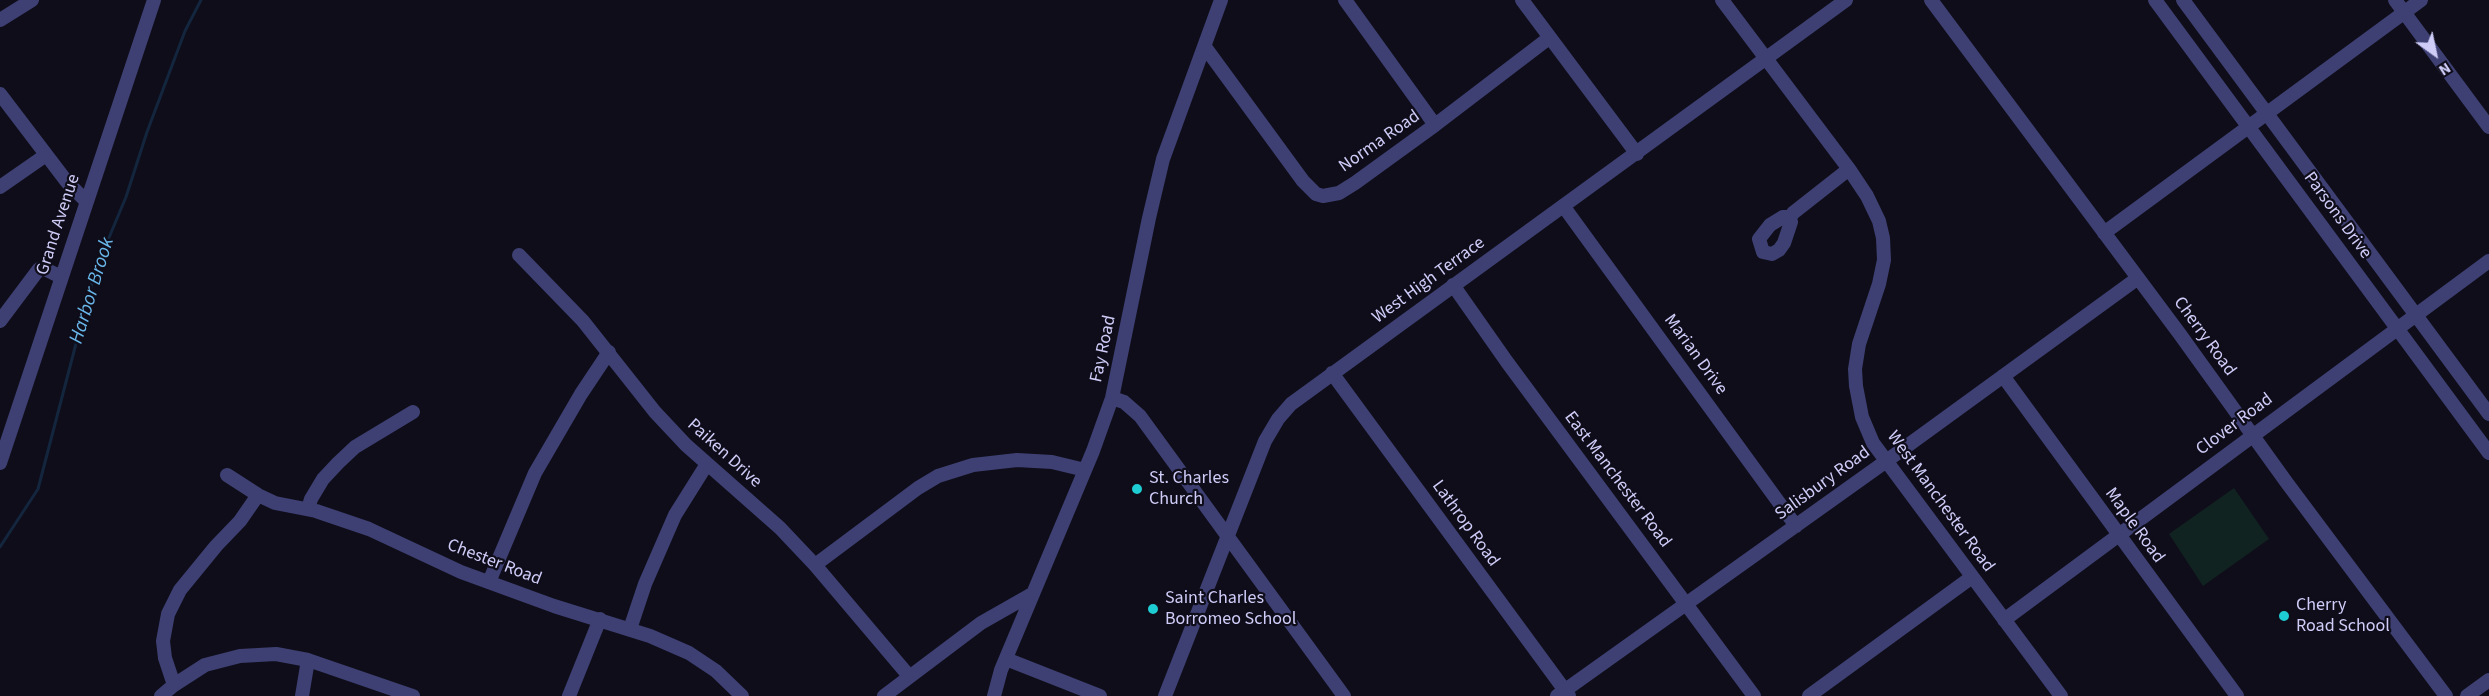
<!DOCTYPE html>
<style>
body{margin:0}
#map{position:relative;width:2489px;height:696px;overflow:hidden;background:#0f0d1a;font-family:"Source Sans 3",sans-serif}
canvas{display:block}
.north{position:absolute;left:2405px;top:24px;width:60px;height:60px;-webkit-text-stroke:4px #0f0d1a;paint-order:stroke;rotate:147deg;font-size:16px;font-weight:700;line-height:24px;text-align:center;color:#cfcdf8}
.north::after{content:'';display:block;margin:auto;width:21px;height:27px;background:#cfcdf8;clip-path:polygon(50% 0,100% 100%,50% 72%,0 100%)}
</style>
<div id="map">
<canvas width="2489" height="696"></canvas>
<div class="north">N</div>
</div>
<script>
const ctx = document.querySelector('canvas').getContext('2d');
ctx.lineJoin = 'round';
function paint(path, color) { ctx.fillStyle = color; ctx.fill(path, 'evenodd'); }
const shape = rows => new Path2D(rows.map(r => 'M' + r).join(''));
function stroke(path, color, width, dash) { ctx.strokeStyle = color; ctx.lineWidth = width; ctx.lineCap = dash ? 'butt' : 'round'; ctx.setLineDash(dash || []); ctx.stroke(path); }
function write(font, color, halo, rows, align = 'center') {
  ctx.font = font + ' "Source Sans 3",sans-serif'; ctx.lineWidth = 4.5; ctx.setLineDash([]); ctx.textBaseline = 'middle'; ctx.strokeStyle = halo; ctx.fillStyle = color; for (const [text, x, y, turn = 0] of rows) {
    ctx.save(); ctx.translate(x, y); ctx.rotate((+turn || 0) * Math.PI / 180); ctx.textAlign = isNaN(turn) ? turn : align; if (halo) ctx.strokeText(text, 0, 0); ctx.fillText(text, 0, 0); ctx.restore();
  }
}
const green = shape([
 [2234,488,2269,539,2203,586,2169,534]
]);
const stream = shape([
 [0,547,38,489,95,271,126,197,147,132,185,31,201,0]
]);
const minor = shape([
 [1345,0,1435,125],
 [1522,0,1637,154],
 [1722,0,1849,169,1867,196,1879,221,1883,238,1884,260,1879,284,1859,344,1855,369,1856,386,1862,417,1873,443,2061,696],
 [1931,0,2179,333,2287,483,2446,696],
 [2155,0,2489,453],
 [2183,0,2489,414],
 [2395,0,2489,127],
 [0,20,32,0],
 [1205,47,1303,181,1316,194,1323,196,1339,193,1355,183,1435,125,1549,38],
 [0,94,67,182,86,201],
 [0,187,46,155],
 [1564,207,1796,526],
 [1783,217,1787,217,1791,222,1784,243,1779,250,1772,254,1763,252,1759,239,1770,225,1783,217],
 [1790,218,1793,213,1849,169],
 [2104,233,2421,0],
 [519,255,583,321,655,412,686,445,780,528,815,565,909,676],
 [1453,285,1507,362,1754,696],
 [0,321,39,269,45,269,61,277],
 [1332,373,1569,696],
 [2003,376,2237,696],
 [1112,398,1124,402,1140,416,1344,696],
 [0,463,154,0],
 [227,475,258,495,275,503,316,511,369,529,461,572,554,606,650,636,689,653,716,671,742,696],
 [308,509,311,499,323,479,338,463,355,447,413,412],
 [815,565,918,488,938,476,973,465,1017,460,1052,462,1085,470],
 [489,582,535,473,581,394,609,352],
 [2004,620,2489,261],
 [630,629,645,584,675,515,707,464],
 [1006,659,1100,696],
 [174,685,165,658,163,641,168,614,180,590,216,546,240,521,258,495],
 [161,696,174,685,205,665,240,656,276,654,308,660,413,696],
 [302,696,308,660],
 [569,696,600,619],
 [884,696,981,623,1032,594],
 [994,696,1001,670,1093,451,1112,398,1149,218,1163,159,1221,0],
 [1165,696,1265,441,1278,419,1291,404,1846,0],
 [1557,696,1885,462,2138,278],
 [1809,696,1972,577],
 [2467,696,2489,680]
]);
const markers = [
 [1137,489,6,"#1eccd3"],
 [1153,609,6,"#1eccd3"],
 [2284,616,6,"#1eccd3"]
];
const streetNames = [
 ["Norma Road",1380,142,-35],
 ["Parsons Drive",2337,216,54],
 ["Grand Avenue",59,225,-72],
 ["West High Terrace",1429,281,-36],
 ["Cherry Road",2204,337,54],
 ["Fay Road",1104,349,-78],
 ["Marian Drive",1695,355,54],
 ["Clover Road",2235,425,-37],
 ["Paiken Drive",724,454,42],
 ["East Manchester Road",1617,480,53],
 ["Salisbury Road",1823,484,-36],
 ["West Manchester Road",1940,502,54],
 ["Lathrop Road",1465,524,54],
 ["Maple Road",2134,526,54],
 ["Chester Road",494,563,21]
];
const poiNames = [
 ["St. Charles",1149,479],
 ["Church",1149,500],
 ["Saint Charles",1165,599],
 ["Borromeo School",1165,620],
 ["Cherry",2296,606],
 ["Road School",2296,627]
];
const waterNames = [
 ["Harbor Brook",93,291,-73]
];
paint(green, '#112321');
stroke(stream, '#13263d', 3);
stroke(minor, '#3e4073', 14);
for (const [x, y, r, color] of markers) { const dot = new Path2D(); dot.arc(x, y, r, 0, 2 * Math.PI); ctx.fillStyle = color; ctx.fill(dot); stroke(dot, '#0f0d1a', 2); }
write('18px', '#cfcdf8', '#0f0d1a', streetNames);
write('18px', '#cfcdf8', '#0f0d1a', poiNames, 'left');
write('italic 20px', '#69b6ea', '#0f0d1a', waterNames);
</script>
